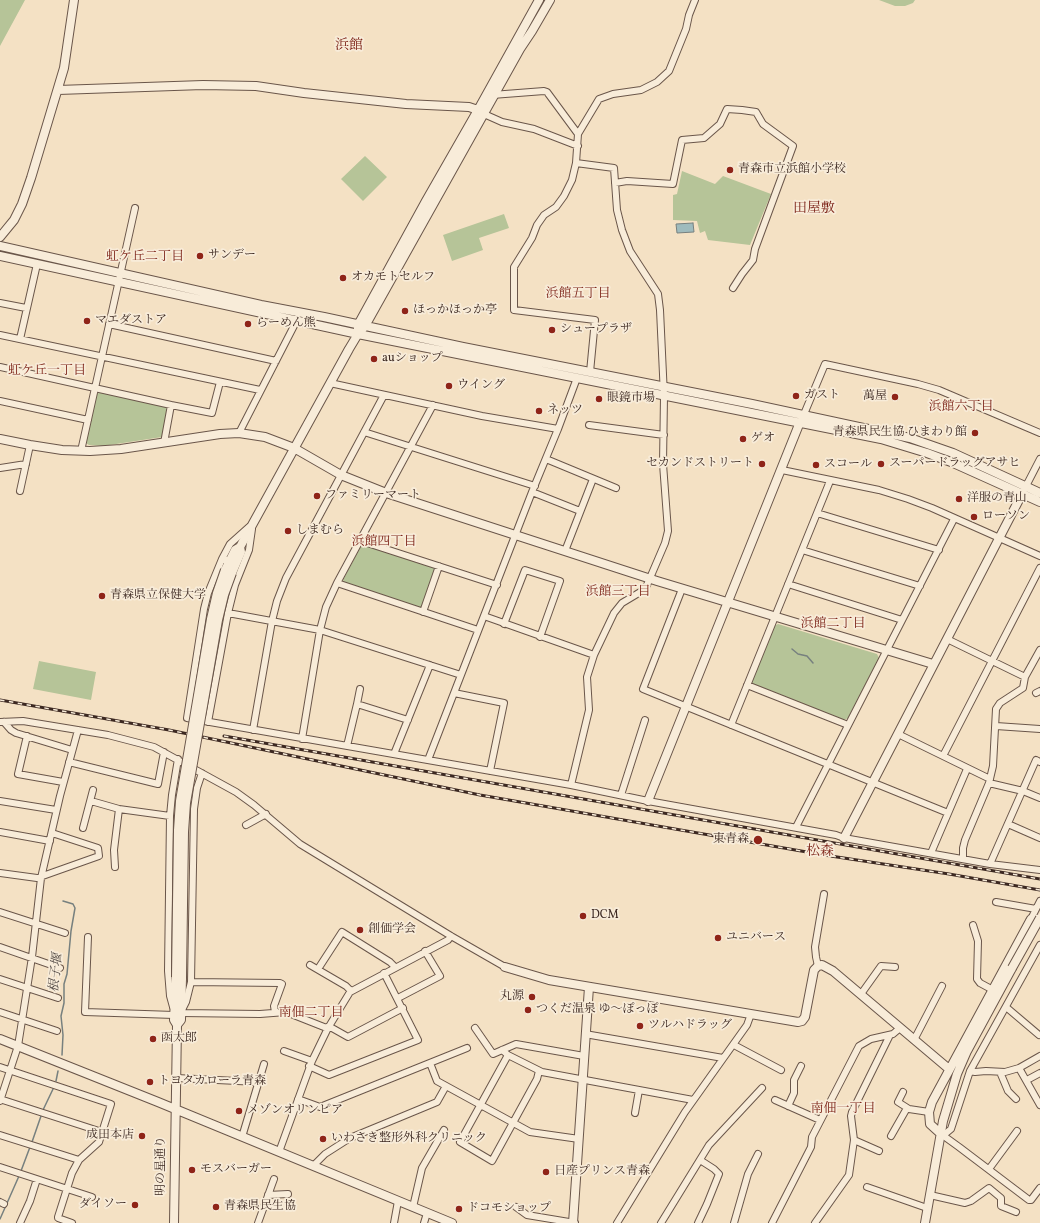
<!DOCTYPE html>
<meta charset="utf-8">
<style>
body{margin:0}
canvas{display:block;background:#f4e1c4}
</style>
<canvas width="1040" height="1223"></canvas>
<script>
const ctx = document.querySelector('canvas').getContext('2d');
ctx.lineJoin = 'round';
function paint(path, color) { ctx.fillStyle = color; ctx.fill(path, 'evenodd'); }
const shape = rows => new Path2D(rows.map(r => 'M' + r).join(''));
function stroke(path, color, width, dash) { ctx.strokeStyle = color; ctx.lineWidth = width; ctx.lineCap = dash ? 'butt' : 'round'; ctx.setLineDash(dash || []); ctx.stroke(path); }
function write(font, color, halo, rows, align = 'center') {
  ctx.font = font + ' Vollkorn,"Noto Serif JP",serif'; ctx.lineWidth = 3.5; ctx.setLineDash([]); ctx.textBaseline = 'middle'; ctx.strokeStyle = halo; ctx.fillStyle = color; for (const [text, x, y, turn = 0] of rows) {
    ctx.save(); ctx.translate(x, y); ctx.rotate((+turn || 0) * Math.PI / 180); ctx.textAlign = isNaN(turn) ? turn : align; if (halo) ctx.strokeText(text, 0, 0); ctx.fillText(text, 0, 0); ctx.restore();
  }
}
const green = shape([
 [0,0,25,0,0,46],
 [879,0,915,0,913,3,905,6,895,6],
 [365,156,387,177,363,201,341,179],
 [682,171,715,184,723,176,771,194,750,245,708,240,705,231,700,233,697,221,673,220,673,195,677,194],
 [504,214,509,228,479,238,483,250,452,261,443,235],
 [100,392,166,407,168,410,162,437,103,446,89,445,86,443,97,394],
 [364,545,433,567,435,570,423,607,420,608,344,583,343,580,361,546],
 [778,624,877,654,879,658,848,718,844,720,753,685,751,681,774,626],
 [39,661,96,672,91,700,33,689]
]);
const water = shape([
 [693,223,694,232,677,233,676,224,693,223]
]);
const stream = shape([
 [792,649,798,654,807,656,813,663],
 [62,1055,63,1035,61,1016,64,1003,64,984,67,974,71,931,75,908,73,904,63,901],
 [56,1081,58,1071],
 [43,1110,54,1087],
 [32,1142,41,1116],
 [21,1171,30,1147],
 [0,1219,19,1176]
]);
const minor = shape([
 [492,95,544,91,547,92,578,134],
 [484,114,502,122,534,129,578,146],
 [576,163,572,180,564,196,556,207,544,215,537,225,532,238,514,267,514,310,595,320,590,372],
 [615,183,627,181,673,184,682,140,704,138,720,124,727,109,742,110,756,112,763,124,793,146,755,249,753,260,742,274,733,288],
 [0,303,26,308],
 [109,324,276,361],
 [0,335,260,390],
 [20,339,37,264],
 [0,367,171,405,164,443],
 [330,383,482,416,558,429],
 [0,401,88,420],
 [171,405,212,413,220,382],
 [802,419,825,364,918,384,939,390,1040,433],
 [589,425,664,435],
 [364,432,535,486],
 [239,433,297,320],
 [81,451,135,208],
 [546,459,616,488],
 [0,468,26,464],
 [782,470,879,490,908,499,932,508,1040,556],
 [1024,490,1040,459],
 [20,491,30,445],
 [532,492,580,511],
 [817,513,939,550],
 [361,541,497,585],
 [802,550,920,586],
 [565,551,593,479],
 [222,559,230,544,249,527],
 [230,561,222,559,208,593,204,609,187,718,571,785,648,801,836,835,844,838,990,864,1040,870],
 [337,583,478,630],
 [788,584,902,620],
 [682,589,643,689,948,813],
 [423,612,439,566],
 [228,613,235,585,249,550,252,529],
 [484,616,594,655],
 [504,624,525,570,560,581,540,637],
 [947,639,1025,677],
 [747,685,848,725],
 [454,693,504,703,490,771],
 [1036,693,1040,691],
 [357,704,360,689],
 [0,722,23,721,108,735,154,747,236,792,254,805,300,844,451,936,505,967],
 [4,722,11,730,16,733,72,750],
 [208,722,228,613,320,630,461,675],
 [731,725,830,481],
 [996,726,1040,729],
 [253,730,272,621,277,601,286,578,384,395],
 [898,734,990,779],
 [27,736,18,774,63,782],
 [302,739,320,630,326,607,337,583,433,405],
 [347,746,357,704,408,720],
 [394,754,430,665],
 [943,756,1040,568],
 [428,760,532,492,558,429,577,378],
 [69,762,158,784,164,752],
 [989,783,1023,791,1040,798],
 [571,785,589,710,587,677,594,655,614,613,622,603,642,591,647,585,665,543,668,531,663,464,664,396,660,310,658,294,630,251,622,230,617,210,614,168,576,163,578,134,599,99,613,94,641,90,657,82,669,71,686,29,689,15,695,0],
 [621,795,645,720],
 [0,801,56,810],
 [91,801,119,809,170,816],
 [1008,824,1040,838],
 [246,825,266,814],
 [796,827,954,519],
 [83,828,93,790],
 [0,832,50,841],
 [931,853,967,769],
 [963,859,963,848,965,840,989,783,993,766,996,709,1000,703,1023,688,1025,677,1040,650],
 [990,864,1036,760,1040,762],
 [115,867,114,850,119,809],
 [0,873,37,878,99,856,98,848,52,833],
 [996,902,1036,909],
 [0,912,65,933],
 [1031,919,1040,901],
 [973,925,978,941,977,979,980,983,993,990],
 [88,937,85,1012,174,1015],
 [0,947,60,968],
 [310,965,346,986,351,991],
 [818,966,816,957,815,947,824,894],
 [318,969,342,932,390,962,395,967],
 [0,979,58,998],
 [191,982,280,983,282,984,274,1006,275,1012],
 [861,994,881,966,895,967],
 [398,998,440,976,425,951],
 [173,1007,170,996,168,971,170,816,172,795,178,759],
 [1006,1007,1039,1035],
 [182,1010,186,1002,191,982,194,809,197,788,202,773],
 [0,1012,57,1031],
 [181,1013,260,1014,286,1012,324,1027,332,1028,348,1037,403,1008],
 [475,1028,493,1054,516,1044,584,1056],
 [585,1034,723,1058],
 [914,1040,942,986],
 [734,1045,781,1070],
 [502,1050,508,1055,542,1072,693,1100],
 [284,1051,312,1061],
 [508,1055,460,1142,492,1161,537,1079,539,1071],
 [430,1063,437,1081,530,1132,579,1139],
 [309,1066,329,1075,418,1040,384,973],
 [0,1067,111,1104,99,1142,79,1160,72,1173,58,1217,58,1218,72,1223],
 [1019,1068,1040,1056],
 [970,1071,975,1072,986,1071,1005,1072,1019,1068,1040,1105],
 [1000,1072,1008,1091,1016,1099],
 [176,1078,258,1082],
 [1027,1080,1040,1073],
 [903,1092,898,1102,909,1109,929,1112],
 [0,1099,102,1132],
 [298,1099,320,1107,467,1048],
 [775,1100,820,1120],
 [0,1101,18,1046,32,957,41,878,60,796,78,730],
 [788,1106,794,1093,794,1080,801,1066],
 [635,1113,639,1090],
 [941,1134,945,1134,951,1129,970,1071,1040,945],
 [941,1134,959,1147,1029,1200,1031,1200,1040,1188],
 [0,1135,79,1160],
 [891,1136,907,1108],
 [242,1137,264,1064],
 [854,1140,879,1151],
 [279,1152,312,1061,328,1028,350,992,448,940,451,936],
 [313,1166,325,1154,350,1138,437,1102,446,1086],
 [0,1167,92,1197],
 [989,1169,1017,1131],
 [867,1187,927,1208],
 [268,1195,288,1194],
 [930,1195,965,1203,971,1201,989,1188,1001,1198,1001,1206,1016,1212],
 [0,1202,4,1204],
 [413,1207,422,1168,444,1130],
 [516,1207,527,1215,575,1223],
 [20,1223,30,1201,37,1179],
 [258,1223,274,1179],
 [394,1223,398,1201],
 [424,1223,427,1213],
 [617,1223,685,1112,747,1025,751,1014],
 [661,1223,709,1145,762,1088],
 [698,1223,707,1204,719,1174,714,1169,700,1160],
 [734,1223,748,1174,758,1154],
 [772,1223,811,1147,812,1137,859,1046,871,1039,893,1034,900,1028],
 [815,1223,849,1175,854,1140,851,1116,852,1112,890,1035]
]);
const tertiary = shape([
 [58,90,203,85,256,86,304,93,406,104,469,107,478,110,484,114],
 [0,237,14,220,22,204,31,178,64,68,74,0],
 [0,246,261,305,324,317,463,347,752,404,910,438,953,453,1040,493],
 [0,256,358,334,881,439,927,453,951,462,1040,502],
 [358,329,358,325,426,201,478,110,539,0],
 [0,439,30,445,62,450,90,451,121,449,220,434,239,433,265,437,294,448,341,475,386,493,657,581,933,664],
 [225,570,235,550,240,547,349,349,358,334,365,326,520,49,532,31,550,0],
 [232,573,241,552,240,547],
 [648,801,800,422],
 [844,838,1022,494],
 [505,967,549,980,798,1022,802,1021,805,1017,814,970,818,966,822,965,833,971,949,1069],
 [177,1025,181,1020,182,978],
 [0,1039,158,1102,452,1223],
 [941,1134,930,1124,929,1112,932,1102,1030,921,1031,919,1040,919],
 [174,1223,177,1025,174,1020,176,977],
 [573,1223,589,987],
 [925,1223,943,1121,957,1074,967,1051,1012,968]
]);
const rail = shape([
 [0,700,169,730,480,795,824,855,949,874,1040,890],
 [224,736,1040,879]
]);
const tertiaryBridge = shape([
 [1012,968,1040,918],
 [176,977,178,830,180,801,211,619,217,593,225,570],
 [182,978,184,832,186,803,218,620,224,595,232,573]
]);
const markers = [
 [730,170,4,"#8f2418"],
 [200,256,4,"#8f2418"],
 [343,278,4,"#8f2418"],
 [405,311,4,"#8f2418"],
 [87,321,4,"#8f2418"],
 [248,324,4,"#8f2418"],
 [552,330,4,"#8f2418"],
 [374,359,4,"#8f2418"],
 [449,386,4,"#8f2418"],
 [796,396,4,"#8f2418"],
 [895,397,4,"#8f2418"],
 [599,399,4,"#8f2418"],
 [539,411,4,"#8f2418"],
 [975,433,4,"#8f2418"],
 [743,439,4,"#8f2418"],
 [762,464,4,"#8f2418"],
 [881,464,4,"#8f2418"],
 [816,465,4,"#8f2418"],
 [317,496,4,"#8f2418"],
 [959,499,4,"#8f2418"],
 [974,517,4,"#8f2418"],
 [288,531,4,"#8f2418"],
 [102,596,4,"#8f2418"],
 [758,840,5,"#8f2418"],
 [583,916,4,"#8f2418"],
 [360,930,4,"#8f2418"],
 [718,938,4,"#8f2418"],
 [532,997,4,"#8f2418"],
 [528,1010,4,"#8f2418"],
 [640,1026,4,"#8f2418"],
 [153,1039,4,"#8f2418"],
 [150,1082,4,"#8f2418"],
 [239,1111,4,"#8f2418"],
 [142,1136,4,"#8f2418"],
 [323,1139,4,"#8f2418"],
 [192,1170,4,"#8f2418"],
 [546,1172,4,"#8f2418"],
 [135,1205,4,"#8f2418"],
 [216,1207,4,"#8f2418"],
 [459,1209,4,"#8f2418"]
];
const poiNames = [
 ["青森市立浜館小学校",738,170],
 ["サンデー",208,256],
 ["オカモトセルフ",351,278],
 ["ほっかほっか亭",413,311],
 ["マエダストア",95,321],
 ["らーめん熊",256,324],
 ["シュープラザ",560,330],
 ["auショップ",382,359],
 ["ウイング",457,386],
 ["ガスト",804,396],
 ["萬屋",887,397,"right"],
 ["眼鏡市場",607,399],
 ["ネッツ",547,411],
 ["青森県民生協 ひまわり館",967,433,"right"],
 ["ゲオ",751,439],
 ["セカンドストリート",754,464,"right"],
 ["スーパードラッグアサヒ",889,464],
 ["スコール",824,465],
 ["ファミリーマート",325,496],
 ["洋服の青山",967,499],
 ["ローソン",982,517],
 ["しまむら",296,531],
 ["青森県立保健大学",110,596],
 ["東青森",749,840,"right"],
 ["DCM",591,916],
 ["創価学会",368,930],
 ["ユニバース",726,938],
 ["丸源",524,997,"right"],
 ["つくだ温泉 ゆ～ぽっぽ",536,1010],
 ["ツルハドラッグ",648,1026],
 ["函太郎",161,1039],
 ["トヨタカローラ青森",158,1082],
 ["メゾンオリンピア",247,1111],
 ["成田本店",134,1136,"right"],
 ["いわさき整形外科クリニック",331,1139],
 ["モスバーガー",200,1170],
 ["日産プリンス青森",554,1172],
 ["ダイソー",127,1205,"right"],
 ["青森県民生協",224,1207],
 ["ドコモショップ",467,1209]
];
const streetNames = [
 ["明の星通り",162,1166,-90]
];
const neighbourhoodNames = [
 ["虹ケ丘二丁目",145,258],
 ["浜館五丁目",578,295],
 ["虹ケ丘一丁目",47,372],
 ["浜館六丁目",961,408],
 ["浜館四丁目",384,543],
 ["浜館三丁目",618,593],
 ["浜館二丁目",833,625],
 ["南佃二丁目",311,1014],
 ["南佃一丁目",843,1110]
];
const waterNames = [
 ["根子堰",57,973,-84]
];
const quarterNames = [
 ["浜館",349,46],
 ["田屋敷",814,209],
 ["松森",820,852]
];
paint(green, '#b6c498');
paint(water, '#9fbbbd');
stroke(water, '#77807f', 1);
stroke(stream, '#77807f', 1.5);
stroke(minor, '#6a564a', 8);
stroke(tertiary, '#6a564a', 10);
stroke(minor, '#f8ecd9', 6);
stroke(tertiary, '#f8ecd9', 8);
stroke(rail, '#3c2821', 3);
stroke(rail, '#f8ecd9', 1.5, [4.5]);
stroke(tertiaryBridge, '#6a564a', 10, []);
stroke(tertiaryBridge, '#f8ecd9', 8);
for (const [x, y, r, color] of markers) { const dot = new Path2D(); dot.arc(x, y, r, 0, 2 * Math.PI); ctx.fillStyle = color; ctx.fill(dot); stroke(dot, '#f8ecd9', 1.5); }
write('12px', '#3c2821', '#f8ecd9', poiNames, 'left');
write('12px', '#3c2821', '#f8ecd9', streetNames);
write('13px', '#7a1f14', '#f8ecd9', neighbourhoodNames);
write('italic 13px', '#554d48', '#f8ecd9', waterNames);
write('14px', '#7a1f14', '#f8ecd9', quarterNames);
</script>
